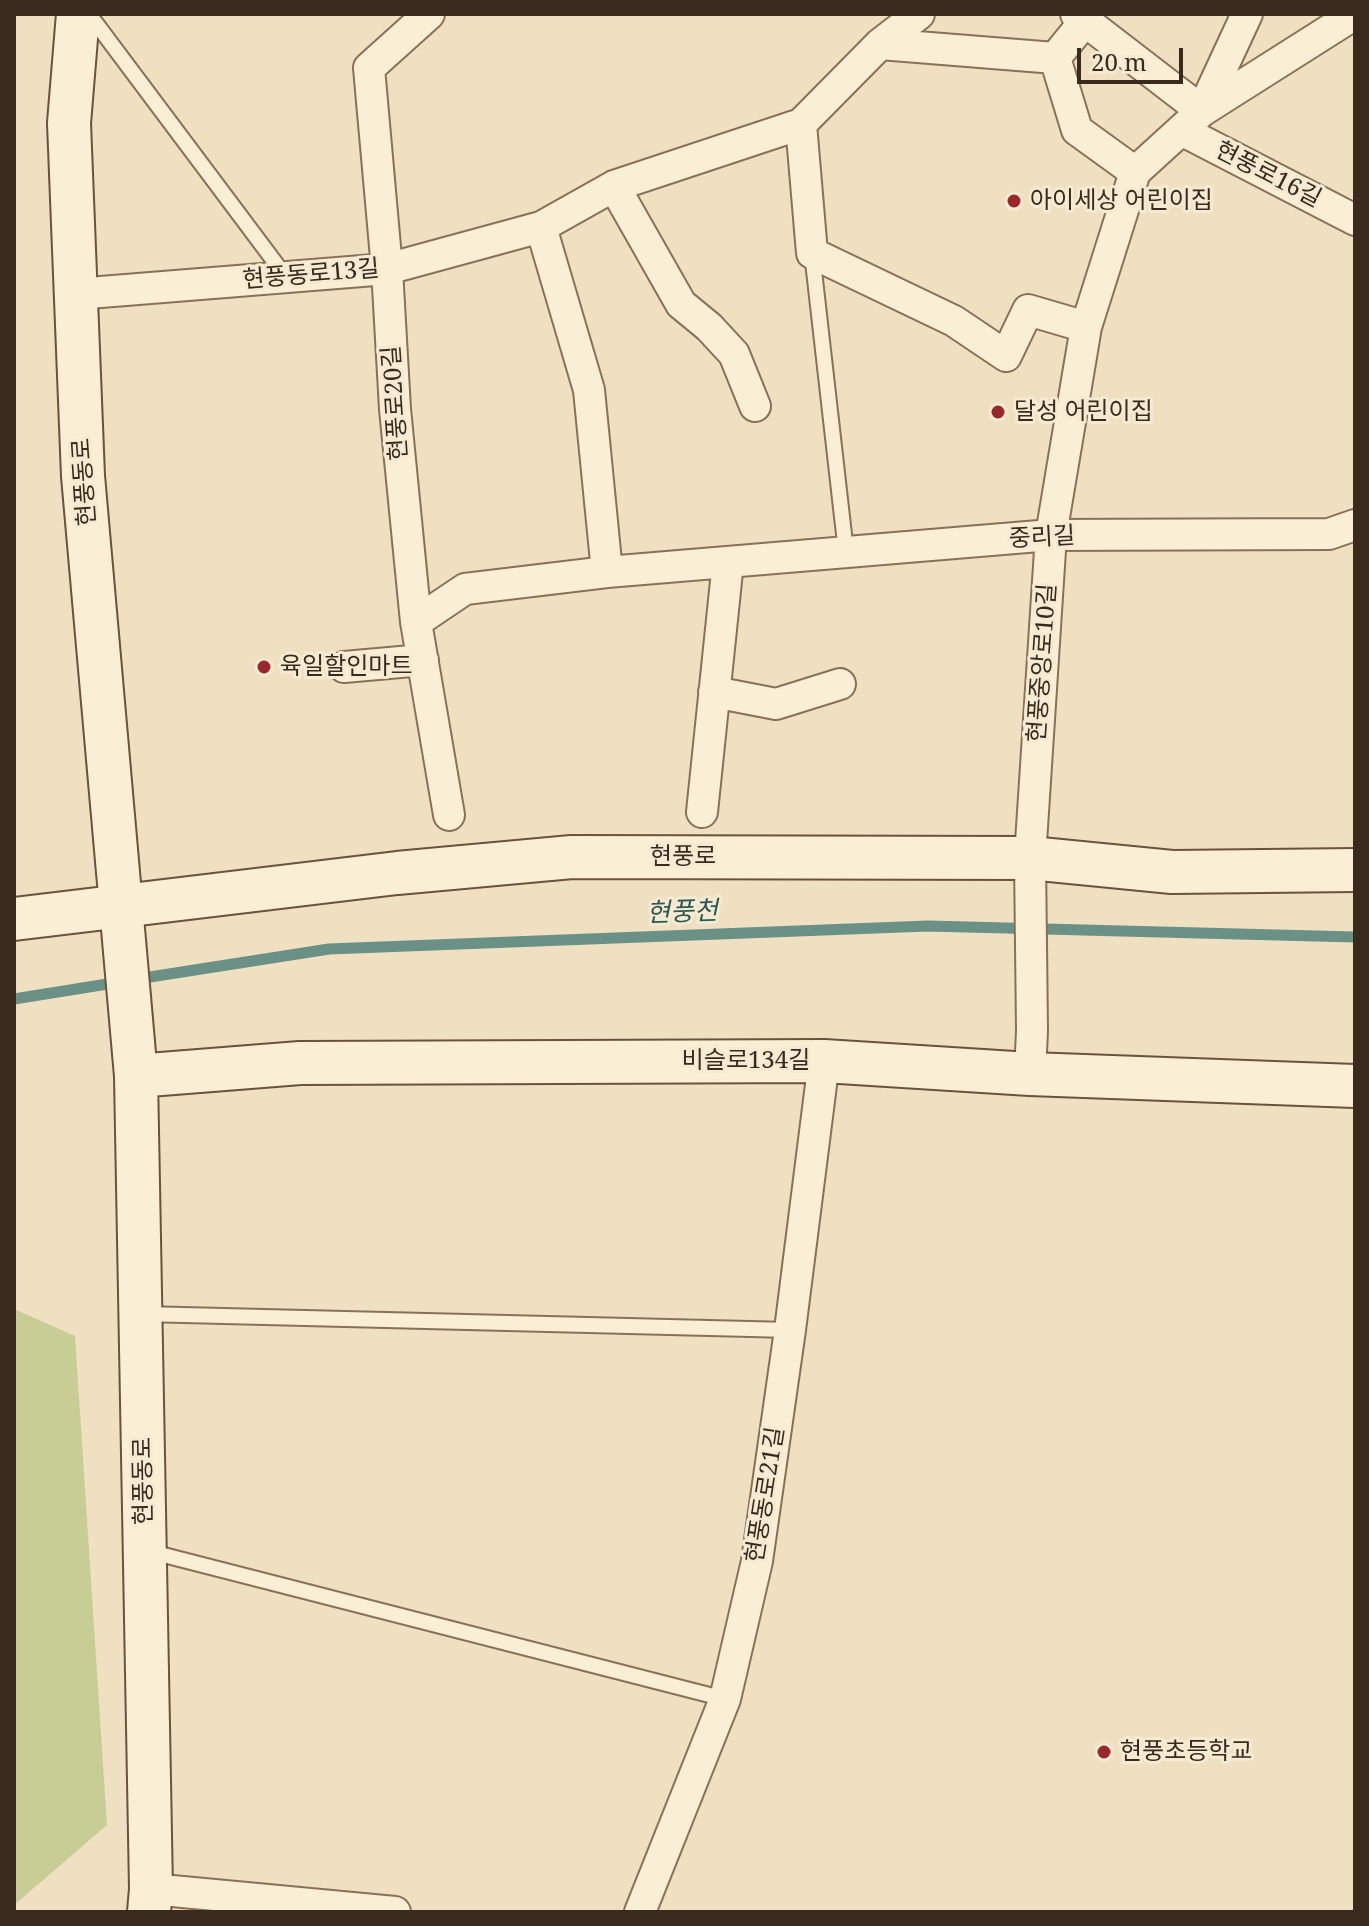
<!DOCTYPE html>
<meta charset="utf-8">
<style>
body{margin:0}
#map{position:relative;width:1369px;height:1926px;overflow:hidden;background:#efe0c2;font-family:"Noto Serif",serif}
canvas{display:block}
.frame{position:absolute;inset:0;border:16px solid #392a1d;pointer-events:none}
.scale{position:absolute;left:1077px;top:48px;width:106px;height:36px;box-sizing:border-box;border:4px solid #392a1d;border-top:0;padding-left:10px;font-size:24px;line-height:28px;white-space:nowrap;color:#392a1d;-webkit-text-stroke:6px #f6ebd2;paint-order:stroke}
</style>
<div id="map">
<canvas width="1369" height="1926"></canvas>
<div class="frame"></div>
<div class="scale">20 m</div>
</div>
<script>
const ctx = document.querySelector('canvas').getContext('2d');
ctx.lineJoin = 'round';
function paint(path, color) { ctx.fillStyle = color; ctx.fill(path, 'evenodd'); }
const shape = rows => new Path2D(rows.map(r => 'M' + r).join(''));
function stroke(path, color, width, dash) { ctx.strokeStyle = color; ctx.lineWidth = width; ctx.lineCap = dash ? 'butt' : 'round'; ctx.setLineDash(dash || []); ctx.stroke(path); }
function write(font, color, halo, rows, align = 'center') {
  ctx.font = font + ' "Noto Serif","Noto Sans KR",serif'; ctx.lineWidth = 6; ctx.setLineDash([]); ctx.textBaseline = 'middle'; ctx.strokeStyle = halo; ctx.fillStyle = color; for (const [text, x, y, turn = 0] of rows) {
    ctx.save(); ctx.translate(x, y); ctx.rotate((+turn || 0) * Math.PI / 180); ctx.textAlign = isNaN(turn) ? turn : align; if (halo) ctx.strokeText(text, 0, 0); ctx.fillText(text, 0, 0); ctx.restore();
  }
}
const green = shape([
 [14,1309,75,1336,107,1825,14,1905]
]);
const stream = shape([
 [137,979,329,949,928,926,1355,937],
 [14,999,120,982]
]);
const lane = shape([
 [89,14,286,277],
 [812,253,846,552],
 [143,1314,790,1330],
 [148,1551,725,1699]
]);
const street = shape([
 [429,14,369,68,387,269,395,409,416,622,449,815],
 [1076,14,1202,111,1247,14],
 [1085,21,1055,58,1077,130,1135,172],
 [880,44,1055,58],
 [801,124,812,253,954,321,1006,356,1028,310,1086,327],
 [1181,130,1355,220],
 [614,186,681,304,709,327,734,354,755,406],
 [541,227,589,390,607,572],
 [76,294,387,269,541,227,614,186,801,124,880,44,919,14],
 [416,622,465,589,607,572,1051,535,1329,534,1355,525],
 [344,667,423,660],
 [714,692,776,704,840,684],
 [702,812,728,562],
 [1030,1074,1032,1031,1030,858,1051,535,1086,327,1135,172,1202,111,1355,14],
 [151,1889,395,1912],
 [640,1912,725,1699,757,1561,790,1330,824,1061]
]);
const secondary = shape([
 [78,14,69,123,83,476,136,1076,151,1889,149,1912],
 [14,919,397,873,572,857,1030,858,1172,872,1355,870],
 [136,1076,300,1063,824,1061,1030,1074,1355,1086]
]);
const markers = [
 [1014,201,8,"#9a272b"],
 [998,412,8,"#9a272b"],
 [264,667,8,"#9a272b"],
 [1104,1752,8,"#9a272b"]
];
const streetNames = [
 ["현풍로16길",1268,175,27],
 ["현풍동로13길",311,275,-5],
 ["현풍로20길",396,403,-94],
 ["현풍동로",85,482,-94],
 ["중리길",1042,538,-3],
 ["현풍중앙로10길",1043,663,-86],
 ["현풍로",683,857],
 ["비슬로134길",746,1061],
 ["현풍동로",144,1481,-91],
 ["현풍동로21길",766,1495,-81]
];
const poiNames = [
 ["아이세상 어린이집",1030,201],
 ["달성 어린이집",1014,412],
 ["육일할인마트",280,667],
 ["현풍초등학교",1120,1752]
];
const waterNames = [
 ["현풍천",682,913,-2]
];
paint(green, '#c8cd96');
stroke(stream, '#6b9086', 11);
stroke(lane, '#897159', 18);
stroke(street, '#897159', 34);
stroke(secondary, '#6b523c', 46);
stroke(lane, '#faeed5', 14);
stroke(street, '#faeed5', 30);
stroke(secondary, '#faeed5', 42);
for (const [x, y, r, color] of markers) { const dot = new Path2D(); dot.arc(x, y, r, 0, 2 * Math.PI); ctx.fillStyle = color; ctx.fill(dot); stroke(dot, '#f6ebd2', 3); }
write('24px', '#392a1d', '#f6ebd2', streetNames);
write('24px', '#392a1d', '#f6ebd2', poiNames, 'left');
write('italic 26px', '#2c5955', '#f6ebd2', waterNames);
</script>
